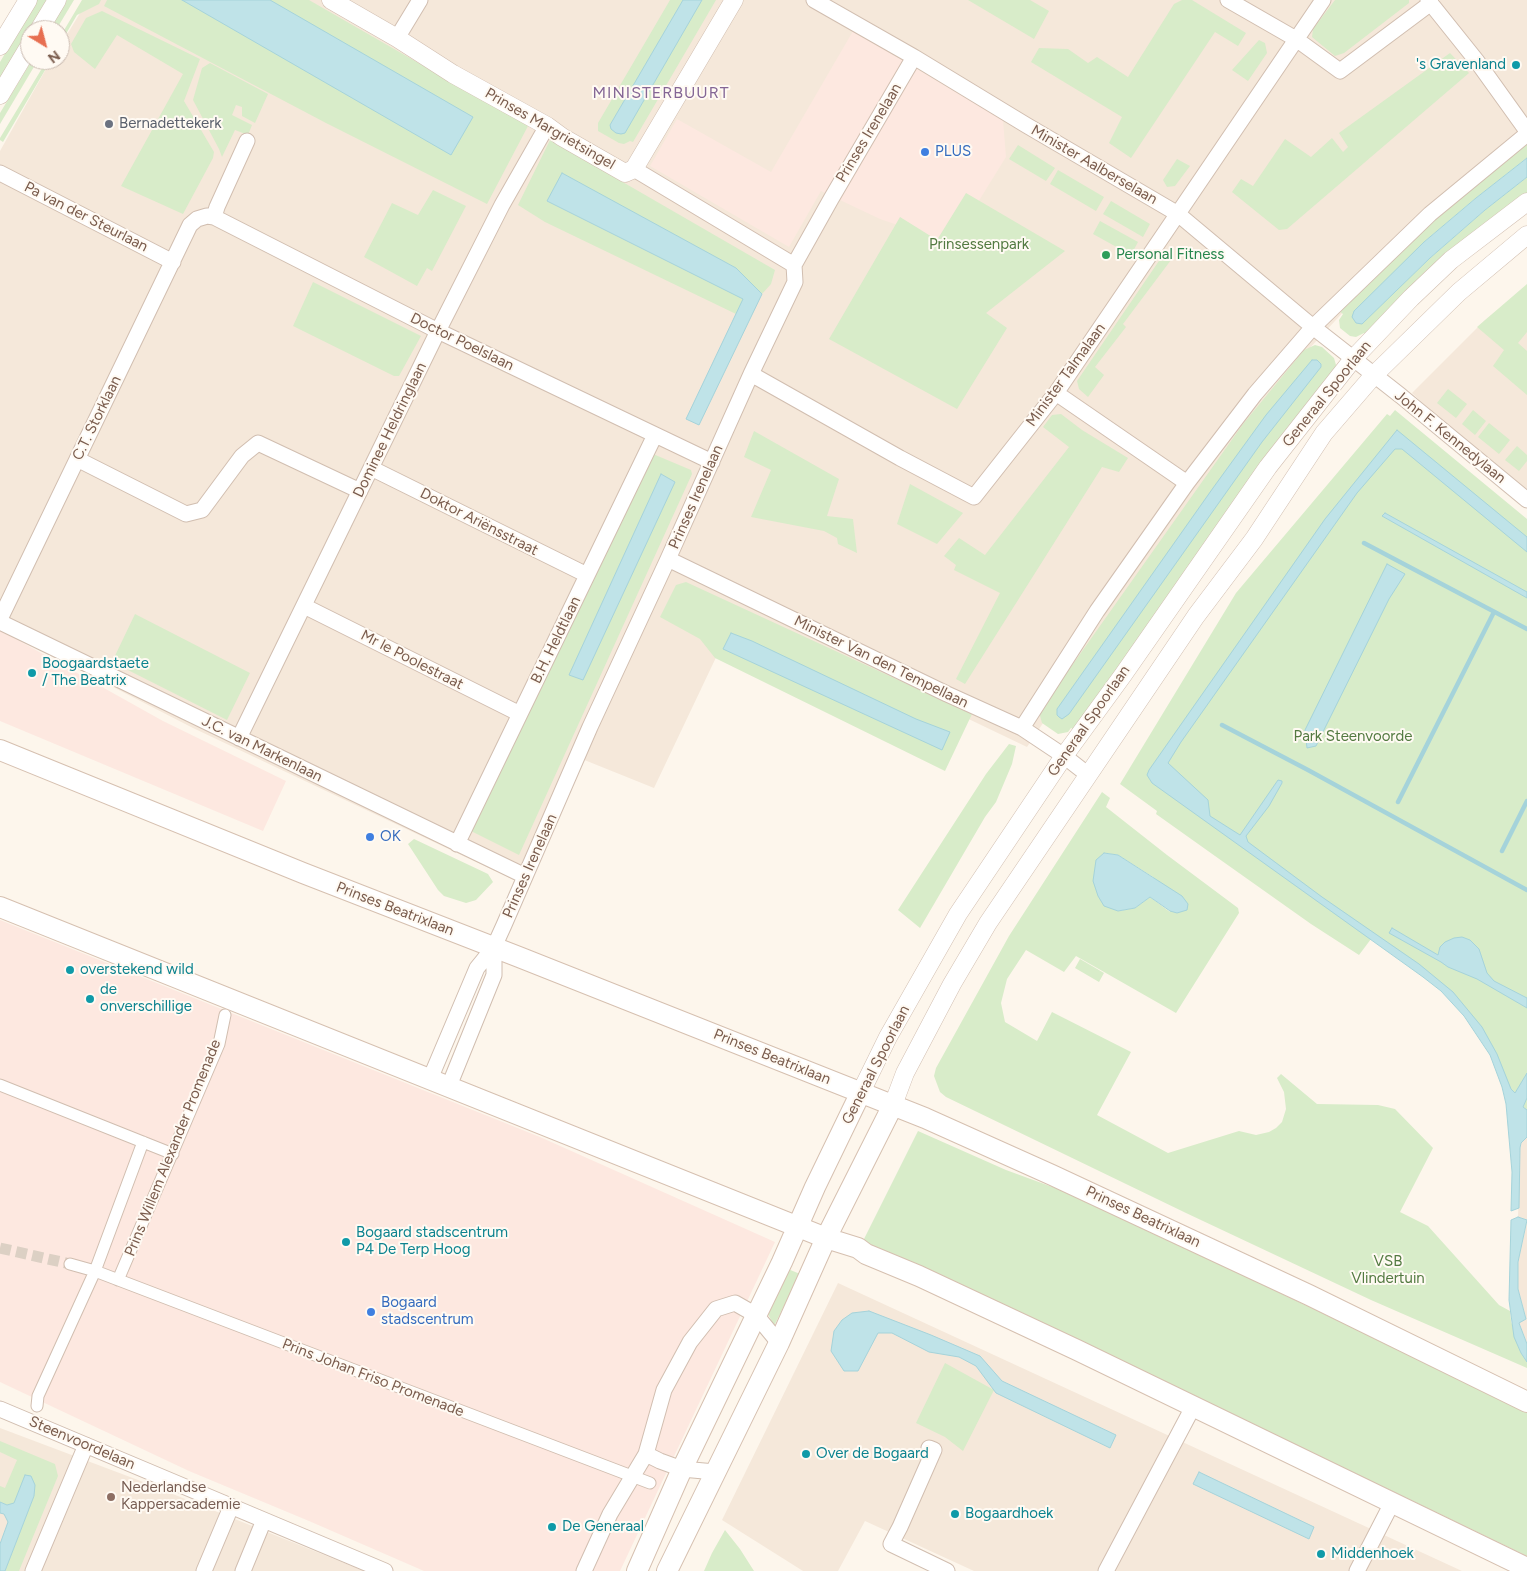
<!DOCTYPE html>
<meta charset="utf-8">
<style>
body{margin:0}
#map{position:relative;width:1527px;height:1571px;overflow:hidden;background:#fdf6ec;font-family:Figtree,sans-serif}
canvas{display:block}
.north{position:absolute;left:20px;top:20px;width:50px;height:50px;box-sizing:border-box;background:#fffaf3;border:1px solid #cabbb1;border-radius:50%;rotate:143deg;font-size:14px;font-weight:700;line-height:20px;text-align:center;color:#7a5c4d}
.north::after{content:'';display:block;margin:auto;width:18px;height:22px;background:#e76f51;clip-path:polygon(50% 0,100% 100%,50% 72%,0 100%)}
</style>
<div id="map">
<canvas width="1527" height="1571"></canvas>
<div class="north">N</div>
</div>
<script>
const ctx = document.querySelector('canvas').getContext('2d');
ctx.lineJoin = 'round';
function paint(path, color) { ctx.fillStyle = color; ctx.fill(path, 'evenodd'); }
const shape = rows => new Path2D(rows.map(r => 'M' + r).join(''));
function stroke(path, color, width, dash) { ctx.strokeStyle = color; ctx.lineWidth = width; ctx.lineCap = dash ? 'butt' : 'round'; ctx.setLineDash(dash || []); ctx.stroke(path); }
function write(font, color, halo, rows, align = 'center') {
  ctx.font = font + ' Figtree,sans-serif'; ctx.lineWidth = 4; ctx.setLineDash([]); ctx.textBaseline = 'middle'; ctx.strokeStyle = halo; ctx.fillStyle = color; for (const [text, x, y, turn = 0] of rows) {
    ctx.save(); ctx.translate(x, y); ctx.rotate((+turn || 0) * Math.PI / 180); ctx.textAlign = isNaN(turn) ? turn : align; if (halo) ctx.strokeText(text, 0, 0); ctx.fillText(text, 0, 0); ctx.restore();
  }
}
const residential = shape([
 [88,0,1527,0,1527,145,1348,307,1295,364,1136,584,1027,747,739,609,654,788,572,755,514,880,193,728,0,629,0,151,51,60,60,60,60,46],
 [1527,286,1527,501,1412,393,1485,320],
 [1527,1137,1527,1220,1518,1217,1520,1148,1521,1143],
 [1527,1221,1527,1344,1519,1322,1526,1319,1518,1289,1518,1262],
 [838,1283,1462,1571,974,1571,865,1521,838,1571,803,1571,722,1520],
 [0,1428,138,1480,364,1571,0,1571]
]);
const commercial = shape([
 [853,31,1003,120,1006,157,954,241,936,238,880,219,821,191,789,247,650,166,677,119,771,172],
 [0,630,163,721,286,781,263,831,0,721],
 [0,920,540,1137,775,1242,620,1571,424,1571,309,1521,189,1471,0,1382]
]);
const green = shape([
 [37,0,50,0,33,30,30,30,30,34,0,85,0,62],
 [67,0,74,0,56,30,49,30],
 [82,0,101,0,99,4,77,15,60,44,60,37],
 [107,0,309,0,528,126,487,204,326,123,104,6],
 [670,0,683,0,610,125,625,132,702,0,716,0,633,142,630,141,624,144,619,143,598,131,598,123],
 [968,0,1030,0,1049,11,1034,39],
 [1182,0,1192,0,1246,33,1238,46,1215,32,1131,158,1109,143,1122,117,1031,62,1039,48,1068,49,1088,63,1097,57,1128,77,1174,4],
 [1335,0,1409,0,1409,3,1344,53,1335,56,1312,37,1313,29],
 [102,11,200,59,184,101,214,152,213,158,183,214,121,186,183,74,117,35,95,69,74,52,71,44,86,18],
 [1259,40,1265,43,1267,53,1248,81,1232,70],
 [1450,53,1469,73,1287,229,1279,230,1232,192,1241,179,1253,186,1285,139,1311,157,1332,138,1343,152,1348,147,1339,133],
 [32,60,38,60,0,124,0,113],
 [47,60,51,60,3,142,0,140,0,138],
 [210,63,268,94,255,123,242,116,242,107,236,105,232,115,252,125,248,135,235,130,222,157,219,149,193,100,202,68],
 [550,140,775,270,771,284,762,294,736,268,562,174,547,201,744,299,736,314,545,222,518,205],
 [1527,144,1527,158,1476,198,1424,242,1362,323,1430,258,1485,210,1527,177,1527,194,1369,337,1364,333,1356,337,1350,336,1340,328,1339,320,1343,314,1339,311,1418,232],
 [1018,145,1055,168,1046,181,1009,159],
 [1177,159,1190,166,1175,186,1167,187,1163,180],
 [1058,170,1104,197,1096,211,1050,184],
 [433,190,466,206,432,271,427,268,417,286,364,257,392,203,418,215],
 [966,193,1065,251,986,313,1007,328,957,409,829,339,900,217,937,240],
 [1111,201,1150,224,1143,237,1103,214],
 [1100,221,1138,242,1131,255,1093,234],
 [1163,255,1171,260,1123,324,1126,327,1095,367,1104,375,1088,397,1079,389,1077,381],
 [313,282,421,336,399,376,394,376,293,326],
 [1527,284,1527,332,1518,343,1527,351,1527,395,1493,366,1504,350,1477,327],
 [1315,345,1322,347,1334,358,1336,365,1332,378,1075,730,1071,728,1068,732,1058,734,1042,723,1039,712,1243,424,1304,350],
 [1448,389,1467,404,1456,418,1437,403],
 [1395,410,1527,519,1527,1117,1519,1113,1480,1031,1439,982,1370,938,1371,939,1359,955,1311,924,1215,856,1156,814,1157,811,1120,784,1236,593,1387,414,1390,416],
 [1473,410,1486,421,1475,435,1462,424],
 [1061,414,1082,430,1128,458,1119,472,1102,467,965,684,956,679,1000,593,954,570,956,565,944,556,959,538,985,555,1069,447,1043,427,1052,415],
 [1489,423,1510,440,1499,454,1478,437],
 [754,431,839,479,827,516,853,519,857,553,838,544,837,538,824,531,751,517,771,470,744,457],
 [1517,446,1527,455,1527,461,1519,471,1505,460],
 [653,454,691,470,692,474,519,855,469,830],
 [661,474,675,482,583,680,569,675],
 [910,484,963,513,937,544,897,524],
 [686,582,972,714,945,771,715,658,700,639,660,617,676,585],
 [135,614,250,673,227,720,112,662],
 [1009,744,1016,746,1012,764,996,802,985,817,920,928,898,910,986,774],
 [1102,792,1110,798,1106,807,1167,855,1238,908,1239,913,1176,1013,1076,956,1064,972,1026,950,1007,979,1001,1003,1005,1022,1037,1041,1052,1012,1131,1052,1097,1115,1168,1153,1239,1131,1256,1135,1269,1132,1276,1128,1282,1122,1286,1109,1284,1092,1277,1078,1281,1074,1317,1104,1378,1105,1395,1109,1433,1148,1400,1212,1428,1226,1499,1305,1510,1311,1511,1321,1521,1353,1527,1362,1527,1368,1371,1300,1186,1213,946,1097,940,1092,934,1076,936,1068,1009,936],
 [1104,853,1118,855,1153,877,1170,912,1150,897,1135,908,1118,911],
 [414,839,488,874,493,882,476,900,466,903,444,896,438,890,408,844],
 [1080,959,1104,973,1099,982,1075,968],
 [918,1131,1006,1170,1077,1196,1527,1411,1527,1556,1205,1401,862,1243],
 [788,1269,800,1274,774,1326,768,1314],
 [945,1363,994,1390,963,1451,945,1437,916,1423],
 [0,1441,55,1464,58,1476,19,1571,5,1571,34,1496,35,1485,25,1475,14,1503,7,1505,0,1502,0,1486,5,1488,17,1460,0,1452],
 [725,1530,740,1549,754,1571,704,1571,712,1553]
]);
const water = shape([
 [182,0,270,0,473,117,451,155,182,0],
 [683,0,702,0,625,133,621,134,616,133,611,129,610,125,683,0],
 [1527,158,1527,177,1485,210,1430,258,1362,324,1356,323,1352,317,1354,311,1424,242,1476,198,1527,158],
 [562,173,736,268,762,294,699,425,686,419,743,299,547,201,562,173],
 [1312,360,1317,360,1321,364,1321,367,1262,442,1069,714,1062,719,1059,717,1057,715,1057,709,1213,488,1266,415,1312,360],
 [1397,430,1527,537,1527,552,1402,449,1395,449,1357,493,1181,742,1168,763,1208,800,1210,816,1240,835,1278,780,1282,781,1282,783,1269,806,1246,836,1248,842,1322,897,1419,964,1453,992,1482,1027,1497,1054,1511,1089,1515,1093,1527,1073,1527,1098,1523,1107,1527,1110,1527,1137,1521,1143,1520,1148,1519,1208,1511,1211,1512,1172,1506,1104,1502,1087,1490,1055,1464,1016,1441,991,1423,977,1152,783,1147,775,1149,770,1325,519,1397,430],
 [661,474,675,482,583,680,569,675,661,474],
 [1385,513,1527,592,1527,598,1382,516,1385,513],
 [1387,564,1405,574,1389,599,1316,746,1307,748,1305,730,1387,564],
 [731,633,752,641,916,719,950,732,942,750,723,649,731,633],
 [1104,853,1118,855,1182,896,1188,904,1187,910,1177,913,1170,911,1150,897,1135,908,1118,911,1104,906,1098,896,1093,881,1096,860,1104,853],
 [1392,928,1438,955,1440,947,1445,942,1454,938,1462,937,1470,940,1479,949,1487,973,1494,981,1527,998,1527,1008,1477,979,1448,967,1441,962,1389,933,1392,928],
 [1518,1217,1527,1220,1518,1262,1518,1289,1526,1319,1519,1323,1527,1344,1527,1362,1521,1353,1514,1337,1509,1300,1511,1220,1518,1217],
 [869,1311,931,1335,980,1356,1002,1381,1116,1435,1110,1448,996,1393,976,1366,959,1357,929,1352,892,1333,878,1333,858,1371,844,1371,831,1351,834,1331,842,1320,852,1313,869,1311],
 [1199,1472,1314,1527,1309,1539,1193,1484,1199,1472],
 [25,1475,31,1476,35,1485,34,1496,5,1571,0,1571,0,1544,8,1522,4,1514,0,1513,0,1502,7,1505,14,1503,25,1475]
]);
const stream = shape([
 [1364,543,1527,629],
 [1222,725,1308,770,1527,890],
 [1398,802,1494,612],
 [1502,851,1527,801]
]);
const pedestrianTunnel = shape([
 [0,1248,70,1264]
]);
const pedestrian = shape([
 [0,1085,173,1154],
 [70,1264,95,1271,650,1483],
 [118,1280,219,1044,225,1015],
 [37,1406,38,1396,95,1271,143,1142]
]);
const minor = shape([
 [814,0,914,57,1026,125,1178,214,1313,327,1401,396,1527,500],
 [1228,0,1296,39,1340,71,1431,3],
 [1428,0,1476,60,1527,131],
 [397,38,420,0],
 [634,169,794,265],
 [0,173,173,262],
 [214,217,217,207,247,141],
 [751,374,900,458,974,497,1056,393,1323,0],
 [1056,393,1187,483],
 [77,459,186,514,202,510,242,456,258,443,360,491],
 [371,468,587,575],
 [668,559,947,694,1022,728,1064,756,1087,774],
 [304,606,520,714],
 [0,619,190,225,197,219,207,216,214,217,438,331,712,462],
 [0,622,525,876],
 [1022,728,1097,611,1187,483,1255,394,1313,327,1430,214,1527,134],
 [239,738,438,331,502,205,547,126],
 [457,844,655,435],
 [430,1079,477,968,494,947,504,925,590,727,668,559,751,374,795,282,794,265,831,199,914,57],
 [449,1086,494,975,494,947],
 [0,1409,385,1571],
 [929,1448,934,1450,900,1527,891,1544,947,1571],
 [715,1472,682,1469,660,1461,646,1454,664,1390,690,1342,716,1309,735,1303,756,1315,779,1343],
 [33,1571,86,1445],
 [204,1571,231,1507],
 [243,1571,264,1520],
 [584,1571,610,1514,646,1454],
 [1106,1571,1193,1407],
 [1357,1571,1392,1503]
]);
const tertiary = shape([
 [331,0,397,38,453,74,547,126,562,137,625,173,634,169,734,0],
 [39,30,57,0],
 [0,46,28,0],
 [0,95,30,45],
 [861,1092,888,1037,958,914,1064,756,1123,675,1268,467,1353,359,1411,298,1451,260,1527,202],
 [893,1105,905,1073,952,984,988,923,1196,616,1254,539,1324,433,1374,375,1459,292,1527,235]
]);
const secondary = shape([
 [0,750,303,873,519,957,925,1118,1052,1175,1309,1295,1527,1402],
 [0,907,826,1238,858,1248,866,1254,919,1276,1077,1350,1527,1568],
 [637,1571,682,1469,782,1262,815,1187,861,1092],
 [667,1571,779,1343,826,1238,893,1105]
]);
const markers = [
 [1516,65,5,"#0f9aa8"],
 [109,124,5,"#6b7280"],
 [925,152,5,"#3f7fe0"],
 [1106,255,5,"#2e9e5b"],
 [32,673,5,"#0f9aa8"],
 [370,837,5,"#3f7fe0"],
 [70,970,5,"#0f9aa8"],
 [90,999,5,"#0f9aa8"],
 [346,1242,5,"#0f9aa8"],
 [371,1312,5,"#3f7fe0"],
 [806,1454,5,"#0f9aa8"],
 [111,1497,5,"#8d6e63"],
 [955,1514,5,"#0f9aa8"],
 [552,1527,5,"#0f9aa8"],
 [1321,1554,5,"#0f9aa8"]
];
const cultureNames = [
 ["'s Gravenland",1506,65,"right"],
 ["Boogaardstaete",42,664],
 ["/ The Beatrix",42,681],
 ["overstekend wild",80,970],
 ["de",100,990],
 ["onverschillige",100,1007],
 ["Bogaard stadscentrum",356,1233],
 ["P4 De Terp Hoog",356,1250],
 ["Over de Bogaard",816,1454],
 ["Bogaardhoek",965,1514],
 ["De Generaal",562,1527],
 ["Middenhoek",1331,1554]
];
const worshipNames = [
 ["Bernadettekerk",119,124]
];
const streetNames = [
 ["Prinses Margrietsingel",550,129,30],
 ["Prinses Irenelaan",869,133,-59],
 ["Minister Aalberselaan",1094,165,30],
 ["Pa van der Steurlaan",86,217,27],
 ["Doctor Poelslaan",462,342,26],
 ["Minister Talmalaan",1066,375,-54],
 ["Generaal Spoorlaan",1327,394,-51],
 ["C.T. Storklaan",97,418,-64],
 ["Dominee Heldringlaan",390,430,-64],
 ["John F. Kennedylaan",1450,437,39],
 ["Prinses Irenelaan",696,497,-66],
 ["Doktor Ariënsstraat",479,522,27],
 ["B.H. Heldtlaan",556,640,-64],
 ["Mr le Poolestraat",412,660,27],
 ["Minister Van den Tempellaan",881,662,26],
 ["Generaal Spoorlaan",1089,721,-55],
 ["J.C. van Markenlaan",262,749,26],
 ["Prinses Irenelaan",530,866,-66],
 ["Prinses Beatrixlaan",395,909,21],
 ["Prinses Beatrixlaan",772,1057,22],
 ["Generaal Spoorlaan",876,1065,-63],
 ["Prins Willem Alexander Promenade",173,1148,-68],
 ["Prinses Beatrixlaan",1143,1217,25],
 ["Prins Johan Friso Promenade",373,1378,21],
 ["Steenvoordelaan",82,1443,23]
];
const shopNames = [
 ["PLUS",935,152],
 ["OK",380,837],
 ["Bogaard",381,1303],
 ["stadscentrum",381,1320]
];
const parkNames = [
 ["Prinsessenpark",979,245],
 ["Park Steenvoorde",1353,737],
 ["VSB",1388,1262],
 ["Vlindertuin",1388,1279]
];
const leisureNames = [
 ["Personal Fitness",1116,255]
];
const educationNames = [
 ["Nederlandse",121,1488],
 ["Kappersacademie",121,1505]
];
const neighbourhoodNames = [
 ["MINISTERBUURT",661,93]
];
paint(residential, '#f5e8da');
paint(commercial, '#fde8e0');
paint(green, '#d8ecc9');
paint(water, '#bfe3e8');
stroke(water, '#a5d3da', 1);
stroke(stream, '#a5d3da', 4.5);
stroke(pedestrianTunnel, '#dcd0c4', 11, [11, 5.5]);
stroke(pedestrian, '#d1beb0', 13);
stroke(minor, '#d1beb0', 17);
stroke(tertiary, '#d1beb0', 19);
stroke(secondary, '#d6c0b0', 22);
stroke(pedestrian, '#fff', 11);
stroke(minor, '#fff', 15);
stroke(tertiary, '#fff', 18);
stroke(secondary, '#fff', 20);
for (const [x, y, r, color] of markers) { const dot = new Path2D(); dot.arc(x, y, r, 0, 2 * Math.PI); ctx.fillStyle = color; ctx.fill(dot); stroke(dot, '#fffaf3', 2); }
write('15px', '#0d838f', '#fffaf3', cultureNames, 'left');
write('15px', '#5b616d', '#fffaf3', worshipNames, 'left');
write('15px', '#7a5c4d', '#fffaf3', streetNames);
write('15px', '#366cbe', '#fffaf3', shopNames, 'left');
write('15px', '#537a41', '#fffaf3', parkNames);
write('15px', '#27864d', '#fffaf3', leisureNames, 'left');
write('15px', '#785e54', '#fffaf3', educationNames, 'left');
ctx.letterSpacing = '1px';
write('16px', '#846695', '#fffaf3', neighbourhoodNames);
ctx.letterSpacing = '0px';
</script>
